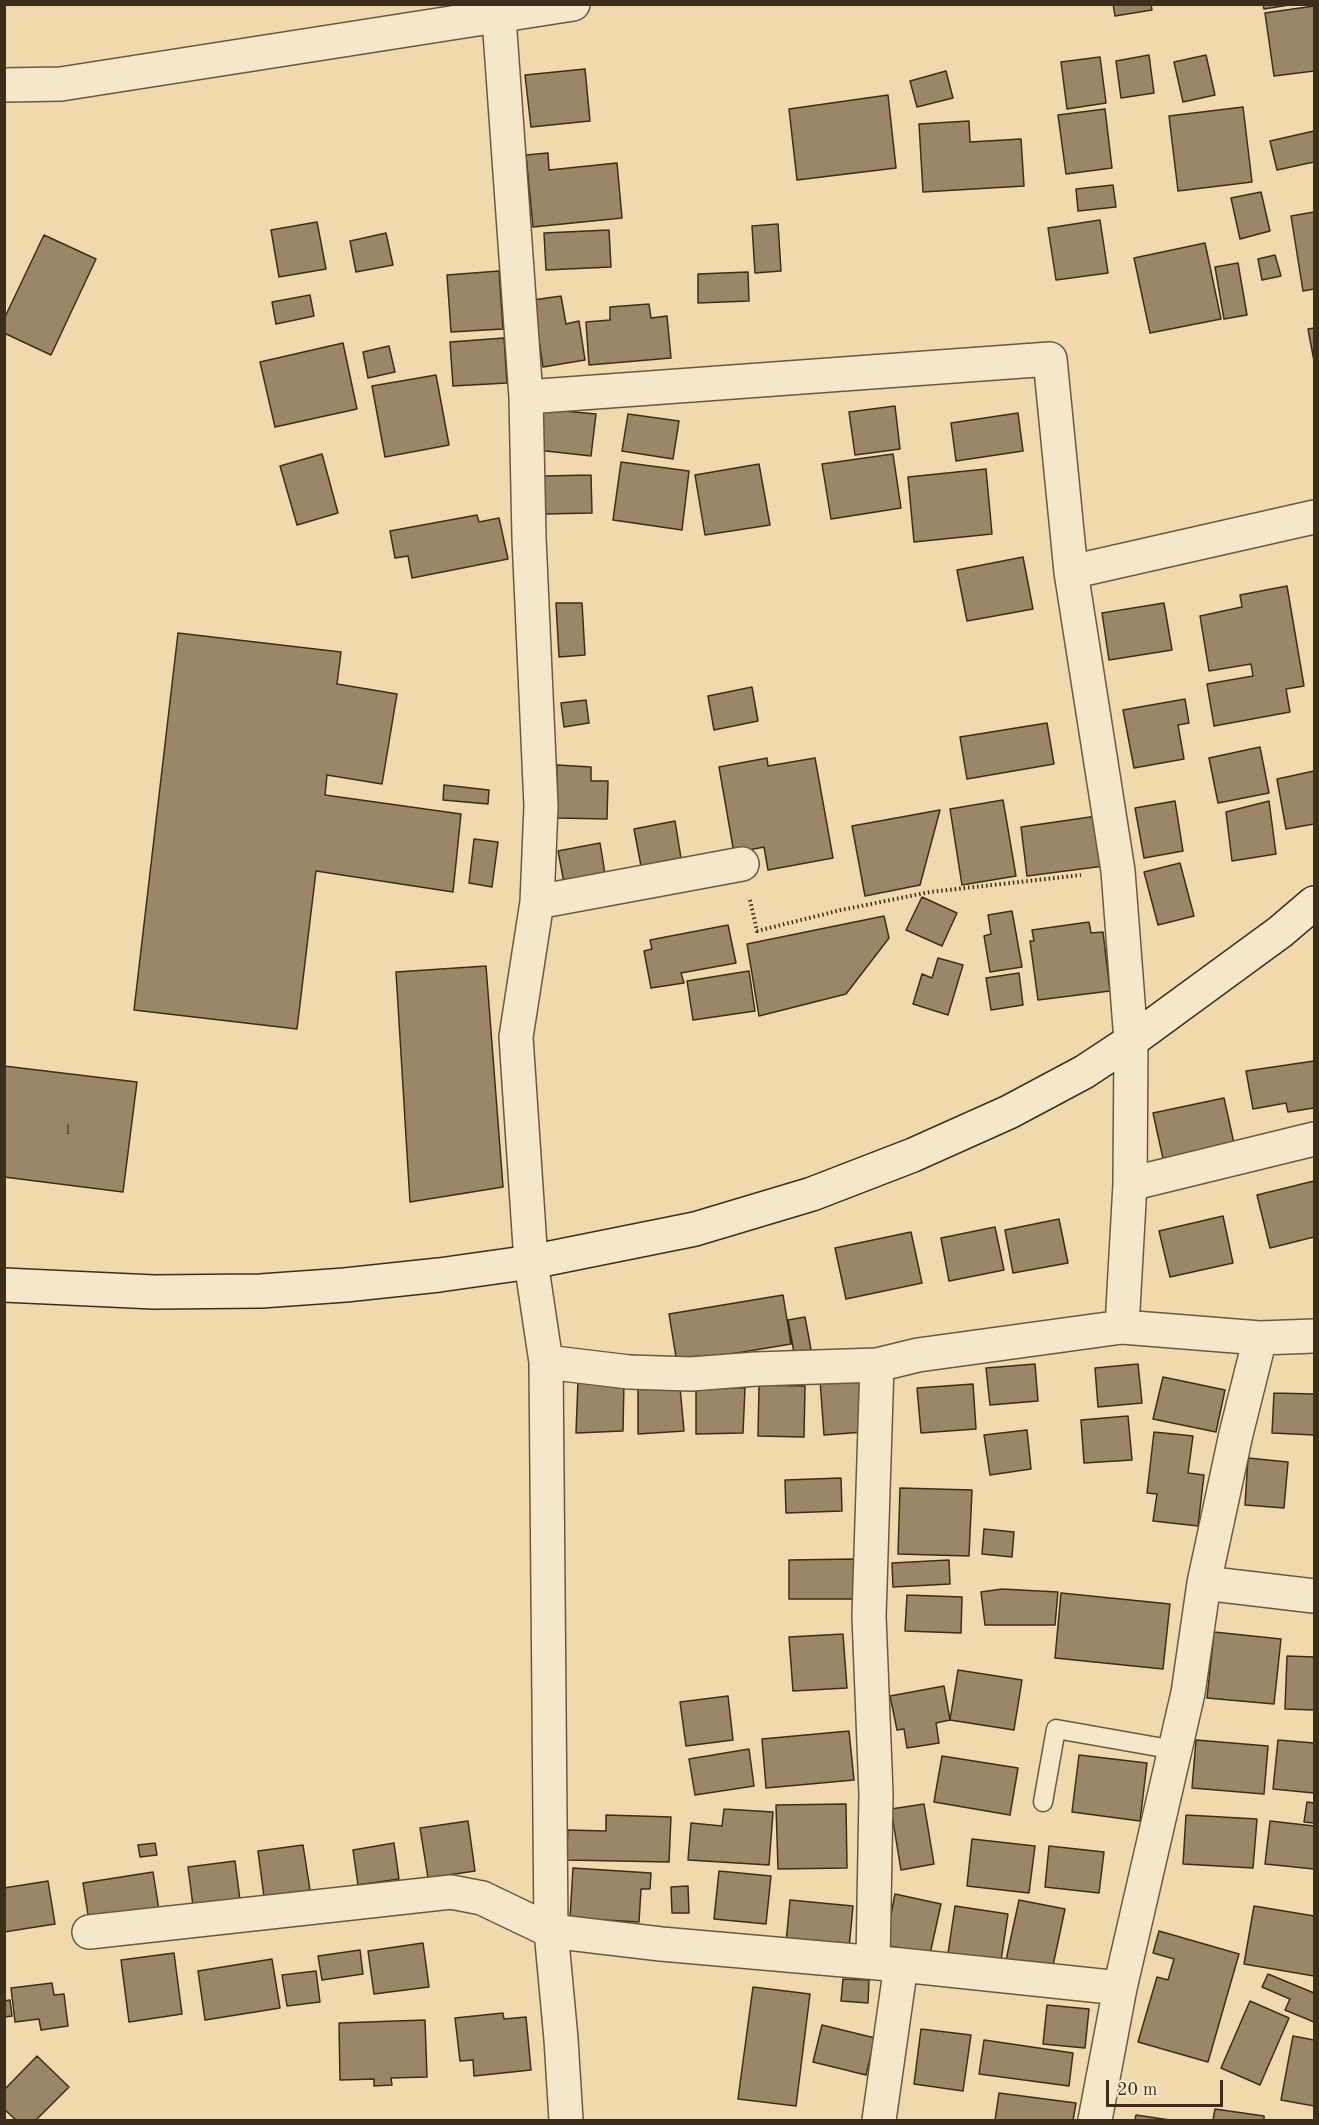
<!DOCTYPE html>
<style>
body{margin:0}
#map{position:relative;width:1319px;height:2125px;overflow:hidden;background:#f0daad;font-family:"Old Standard TT",serif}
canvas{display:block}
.frame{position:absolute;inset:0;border:6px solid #3c2e1b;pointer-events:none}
.scale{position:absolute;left:1106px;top:2080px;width:117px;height:27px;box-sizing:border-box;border:3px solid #3c2e1b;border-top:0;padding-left:8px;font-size:18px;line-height:21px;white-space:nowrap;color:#3c2e1b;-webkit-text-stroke:4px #f5e7ca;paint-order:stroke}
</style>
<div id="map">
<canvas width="1319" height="2125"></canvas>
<div class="frame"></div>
<div class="scale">20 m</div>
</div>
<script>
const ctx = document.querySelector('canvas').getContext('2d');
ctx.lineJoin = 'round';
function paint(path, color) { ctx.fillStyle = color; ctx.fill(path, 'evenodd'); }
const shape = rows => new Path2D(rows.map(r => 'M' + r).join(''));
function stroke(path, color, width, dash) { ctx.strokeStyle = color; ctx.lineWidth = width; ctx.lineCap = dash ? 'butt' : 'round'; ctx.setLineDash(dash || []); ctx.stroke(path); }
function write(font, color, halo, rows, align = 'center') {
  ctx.font = font + ' "Old Standard TT",serif'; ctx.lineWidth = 4.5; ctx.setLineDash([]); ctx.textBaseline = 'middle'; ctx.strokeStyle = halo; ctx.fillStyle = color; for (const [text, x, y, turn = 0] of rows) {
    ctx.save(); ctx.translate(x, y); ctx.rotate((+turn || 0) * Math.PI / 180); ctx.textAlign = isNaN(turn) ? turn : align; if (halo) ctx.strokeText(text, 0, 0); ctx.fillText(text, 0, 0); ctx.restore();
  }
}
const building = shape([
 [1113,4,1151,4,1152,10,1115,16,1113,4],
 [1263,4,1296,4,1264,9,1263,4],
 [1314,6,1314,71,1274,76,1265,13,1314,6],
 [1149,55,1154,93,1121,98,1116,61,1149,55],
 [1206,55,1215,95,1183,102,1174,62,1206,55],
 [1100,57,1106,103,1067,109,1061,62,1100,57],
 [585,69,590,121,531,127,525,75,585,69],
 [946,71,953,98,917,107,910,81,946,71],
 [888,95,896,168,797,180,789,109,888,95],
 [1243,107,1252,182,1178,191,1169,116,1243,107],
 [1105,109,1112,168,1066,174,1058,115,1105,109],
 [969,121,970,142,1021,139,1024,186,923,192,919,124,969,121],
 [1314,131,1314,162,1277,170,1270,141,1314,131],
 [548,153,549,170,617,163,622,218,533,227,526,155,548,153],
 [1113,185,1116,207,1078,211,1076,189,1113,185],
 [1261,192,1270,231,1240,239,1231,198,1261,192],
 [1314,212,1314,289,1303,291,1291,216,1314,212],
 [1100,220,1108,273,1056,280,1048,228,1100,220],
 [317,222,326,269,279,277,271,230,317,222],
 [778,224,781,271,755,273,752,226,778,224],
 [609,230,611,267,546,270,544,233,609,230],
 [386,233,393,265,356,272,350,241,386,233],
 [44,235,96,259,51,355,4,333,4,319,44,235],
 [1205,243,1221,319,1150,333,1134,258,1205,243],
 [1275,255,1281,276,1262,280,1258,259,1275,255],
 [1238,263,1247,315,1224,319,1215,267,1238,263],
 [499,271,503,329,451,332,447,275,499,271],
 [748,272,749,301,698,303,698,274,748,272],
 [310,295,314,316,276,324,272,302,310,295],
 [561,296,566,324,579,321,585,360,543,367,533,300,561,296],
 [649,304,651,318,667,316,671,358,589,365,586,322,610,320,610,307,649,304],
 [1314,328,1314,361,1308,329,1314,328],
 [504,338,507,383,453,386,450,342,504,338],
 [343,343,357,409,275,427,260,362,343,343],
 [389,346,395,372,368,378,363,352,389,346],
 [436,375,449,445,385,457,372,386,436,375],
 [895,406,900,449,855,455,849,412,895,406],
 [542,409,596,414,591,456,537,450,542,409],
 [1018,413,1023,451,956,461,951,423,1018,413],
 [628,414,679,421,673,459,622,451,628,414],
 [322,454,338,513,297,525,280,466,322,454],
 [893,454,901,508,831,519,822,464,893,454],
 [621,462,689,471,682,530,613,520,621,462],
 [759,464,770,525,705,535,695,475,759,464],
 [986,469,992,534,914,542,908,477,986,469],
 [591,475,592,513,544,514,544,476,591,475],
 [477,515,479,522,499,518,508,559,412,578,408,556,395,558,390,531,477,515],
 [1023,557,1033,609,967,621,957,570,1023,557],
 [1287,586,1304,686,1286,689,1290,712,1214,726,1207,684,1253,676,1251,664,1209,671,1200,616,1242,607,1240,595,1287,586],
 [556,603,582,603,585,655,559,657,556,603],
 [1164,603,1172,650,1109,660,1102,613,1164,603],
 [178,633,341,652,337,684,397,694,382,784,327,775,325,795,461,814,453,892,316,871,297,1029,134,1010,178,633],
 [752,687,758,721,714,730,708,696,752,687],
 [1185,699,1189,723,1178,725,1184,759,1134,768,1123,710,1185,699],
 [586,700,589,723,564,727,561,703,586,700],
 [1047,723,1054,764,967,779,960,737,1047,723],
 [1260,747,1269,793,1218,803,1209,758,1260,747],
 [767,758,768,766,815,758,833,858,768,870,764,847,734,853,719,767,767,758],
 [557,765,591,767,591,781,608,781,607,819,556,818,557,765],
 [1314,771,1314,824,1286,829,1277,779,1314,771],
 [444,785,489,790,488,804,443,800,444,785],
 [1003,800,1016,876,962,885,950,809,1003,800],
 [1175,801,1183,851,1144,858,1135,808,1175,801],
 [1269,801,1276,854,1232,861,1226,812,1269,801],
 [940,810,920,885,865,896,852,826,940,810],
 [1097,816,1104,866,1027,876,1021,827,1097,816],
 [675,821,681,858,641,866,634,829,675,821],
 [474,839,498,842,492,887,469,883,474,839],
 [600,843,606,880,565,888,558,851,600,843],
 [1180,863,1194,916,1158,925,1144,872,1180,863],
 [922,897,957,913,942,946,906,930,922,897],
 [1012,911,1022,967,990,972,984,936,991,934,988,915,1012,911],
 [884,916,889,938,846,994,759,1016,747,944,884,916],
 [1089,922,1091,933,1103,932,1110,991,1038,1000,1030,941,1034,941,1032,930,1089,922],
 [728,925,736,963,681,973,684,983,651,988,644,951,652,949,650,940,728,925],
 [938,958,963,965,948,1015,913,1004,922,974,932,978,938,958],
 [486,966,503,1187,410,1202,396,972,486,966],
 [749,971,755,1011,693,1020,687,981,749,971],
 [1019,973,1023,1005,991,1010,986,978,1019,973],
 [1314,1061,1314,1108,1288,1112,1286,1103,1253,1109,1246,1071,1314,1061],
 [4,1066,137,1082,123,1192,4,1177,4,1066],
 [1224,1098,1235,1148,1164,1163,1153,1113,1224,1098],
 [1314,1181,1314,1237,1270,1248,1257,1195,1314,1181],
 [1223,1216,1233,1263,1170,1277,1159,1231,1223,1216],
 [1059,1219,1068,1263,1013,1273,1005,1230,1059,1219],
 [995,1227,1004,1270,949,1281,941,1238,995,1227],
 [911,1232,922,1283,846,1299,835,1248,911,1232],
 [783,1295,791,1344,677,1363,669,1314,783,1295],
 [805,1317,812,1355,795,1358,788,1320,805,1317],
 [1035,1364,1038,1401,990,1405,986,1368,1035,1364],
 [1138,1364,1142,1403,1098,1407,1095,1368,1138,1364],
 [860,1377,864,1432,824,1435,820,1380,860,1377],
 [1163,1377,1225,1390,1216,1432,1153,1419,1163,1377],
 [578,1380,624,1381,623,1431,576,1433,578,1380],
 [638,1384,680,1387,684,1431,638,1434,638,1384],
 [973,1384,976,1429,921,1433,917,1388,973,1384],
 [759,1385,805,1386,804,1437,758,1436,759,1385],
 [696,1386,745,1388,743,1433,696,1434,696,1386],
 [1274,1393,1314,1394,1314,1435,1272,1433,1274,1393],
 [1128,1416,1132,1460,1084,1463,1081,1420,1128,1416],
 [1027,1430,1031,1469,990,1475,984,1435,1027,1430],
 [1154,1432,1193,1436,1188,1473,1204,1475,1198,1526,1153,1521,1157,1494,1147,1493,1154,1432],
 [1248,1458,1288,1462,1284,1508,1245,1505,1248,1458],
 [841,1478,842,1511,786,1513,785,1480,841,1478],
 [900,1488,972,1490,969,1556,898,1554,900,1488],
 [984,1529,1014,1532,1012,1557,982,1554,984,1529],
 [855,1559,855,1599,789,1599,789,1560,855,1559],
 [949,1560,950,1584,893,1587,892,1563,949,1560],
 [1002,1589,1058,1592,1055,1625,985,1625,981,1592,1002,1589],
 [1061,1593,1170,1604,1163,1669,1055,1658,1061,1593],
 [907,1595,962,1597,961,1633,905,1631,907,1595],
 [1214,1632,1281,1639,1274,1704,1207,1698,1214,1632],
 [843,1634,847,1688,793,1691,789,1637,843,1634],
 [1287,1656,1314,1657,1314,1710,1285,1709,1287,1656],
 [958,1670,1022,1680,1014,1730,950,1720,958,1670],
 [944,1686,950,1720,936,1723,939,1743,907,1748,904,1729,897,1730,890,1696,944,1686],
 [728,1696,733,1740,686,1746,680,1702,728,1696],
 [849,1731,854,1780,766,1788,762,1739,849,1731],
 [1196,1740,1268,1746,1264,1794,1192,1788,1196,1740],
 [1278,1740,1314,1743,1314,1793,1273,1789,1278,1740],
 [749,1749,754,1786,695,1795,689,1759,749,1749],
 [1079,1755,1147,1763,1140,1821,1072,1812,1079,1755],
 [942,1756,1018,1768,1010,1815,934,1802,942,1756],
 [1307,1802,1314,1803,1314,1823,1304,1822,1307,1802],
 [846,1804,847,1868,778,1869,776,1805,846,1804],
 [924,1804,934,1864,901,1870,891,1809,924,1804],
 [724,1809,773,1812,769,1865,688,1860,691,1823,722,1826,724,1809],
 [606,1815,671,1817,669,1862,566,1860,568,1830,606,1831,606,1815],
 [1186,1815,1257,1819,1253,1868,1183,1864,1186,1815],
 [468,1821,475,1871,428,1878,420,1828,468,1821],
 [1270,1821,1314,1826,1314,1869,1265,1864,1270,1821],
 [972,1839,1035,1846,1029,1893,967,1886,972,1839],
 [155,1843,157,1855,140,1857,138,1845,155,1843],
 [394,1843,399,1879,358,1885,353,1850,394,1843],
 [303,1845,310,1890,264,1897,258,1851,303,1845],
 [1049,1846,1104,1852,1099,1893,1045,1887,1049,1846],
 [235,1861,240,1900,193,1906,188,1867,235,1861],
 [573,1868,651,1873,650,1889,641,1889,639,1922,570,1918,573,1868],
 [719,1871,771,1876,766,1924,714,1919,719,1871],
 [153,1872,159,1910,89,1921,83,1883,153,1872],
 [48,1881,55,1924,4,1932,4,1888,48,1881],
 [688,1886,689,1913,672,1913,671,1887,688,1886],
 [895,1894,941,1904,930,1954,885,1945,895,1894],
 [790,1900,853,1906,849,1948,786,1943,790,1900],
 [1019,1900,1065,1909,1051,1975,1005,1965,1019,1900],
 [955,1906,1008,1914,1000,1967,947,1960,955,1906],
 [1254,1906,1314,1916,1314,1976,1244,1964,1254,1906],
 [1159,1931,1239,1954,1208,2062,1138,2042,1157,1977,1168,1980,1174,1959,1153,1953,1159,1931],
 [423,1943,429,1987,374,1994,368,1951,423,1943],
 [360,1950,363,1974,322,1980,318,1956,360,1950],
 [174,1953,182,2014,129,2022,121,1960,174,1953],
 [272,1959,280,2008,205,2020,198,1971,272,1959],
 [316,1971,320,2002,287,2006,282,1975,316,1971],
 [1268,1974,1314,1993,1314,2022,1285,2010,1290,1999,1262,1987,1268,1974],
 [843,1979,869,1980,868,2003,841,2001,843,1979],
 [52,1983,54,1995,64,1994,68,2026,41,2030,39,2019,15,2022,11,1988,52,1983],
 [753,1987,810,1994,796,2106,738,2099,753,1987],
 [10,2000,12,2016,4,2017,4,2001,10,2000],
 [1250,2001,1289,2018,1260,2085,1221,2068,1250,2001],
 [1047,2005,1089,2009,1085,2048,1043,2044,1047,2005],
 [503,2013,504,2019,526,2017,531,2070,474,2076,473,2060,460,2061,455,2018,503,2013],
 [425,2020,427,2077,391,2078,392,2085,374,2086,374,2079,340,2080,339,2023,425,2020],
 [822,2025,875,2038,866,2075,813,2062,822,2025],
 [921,2029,971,2035,963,2091,914,2084,921,2029],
 [1293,2036,1314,2040,1314,2106,1281,2100,1293,2036],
 [984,2040,1073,2053,1069,2086,979,2074,984,2040],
 [37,2056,69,2087,36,2120,16,2120,4,2109,4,2090,37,2056],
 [999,2093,1076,2103,1073,2120,995,2120,999,2093],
 [1215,2109,1264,2116,1264,2120,1213,2120,1215,2109],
 [1136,2115,1170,2120,1135,2120,1136,2115]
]);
const path = shape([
 [750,900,757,931,841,910,930,892,1081,875]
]);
const lane = shape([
 [1043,1802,1056,1729,1175,1750]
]);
const street = shape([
 [498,4,526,397,529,538,541,806,537,902,516,1037,531,1262,546,1362,551,1931,561,2039,566,2120],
 [4,85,61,84,573,4],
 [526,397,1050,359,1071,572,1118,871,1131,1041,1130,1184,1122,1327],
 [1071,572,1314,517],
 [537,902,742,864],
 [1130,1184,1314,1139],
 [546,1362,629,1372,691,1374,756,1369,877,1365,918,1355,1122,1327,1260,1338,1314,1336],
 [1204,1583,1314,1596],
 [89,1932,451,1892,482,1898,551,1931,661,1944,901,1965,1120,1988],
 [873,1962,876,1794,869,1616,877,1365],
 [879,2120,901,1965],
 [1095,2120,1120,1988,1188,1693,1204,1583,1236,1434,1260,1338]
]);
const secondary = shape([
 [4,1285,154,1292,261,1291,345,1285,439,1275,531,1262,695,1229,812,1194,913,1155,1009,1112,1084,1072,1131,1041,1280,932,1314,903]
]);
const numberNames = [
 ["1",68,1130]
];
paint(building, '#9a8767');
stroke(building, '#3c2e1b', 1.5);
stroke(lane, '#695940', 21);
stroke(street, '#695940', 36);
stroke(secondary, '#3c2e1b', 36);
stroke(path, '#3c2e1b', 4, [1.5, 3]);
stroke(lane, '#f5e7ca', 18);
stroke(street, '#f5e7ca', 33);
stroke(secondary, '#f5e7ca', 33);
write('15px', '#54442e', null, numberNames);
</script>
